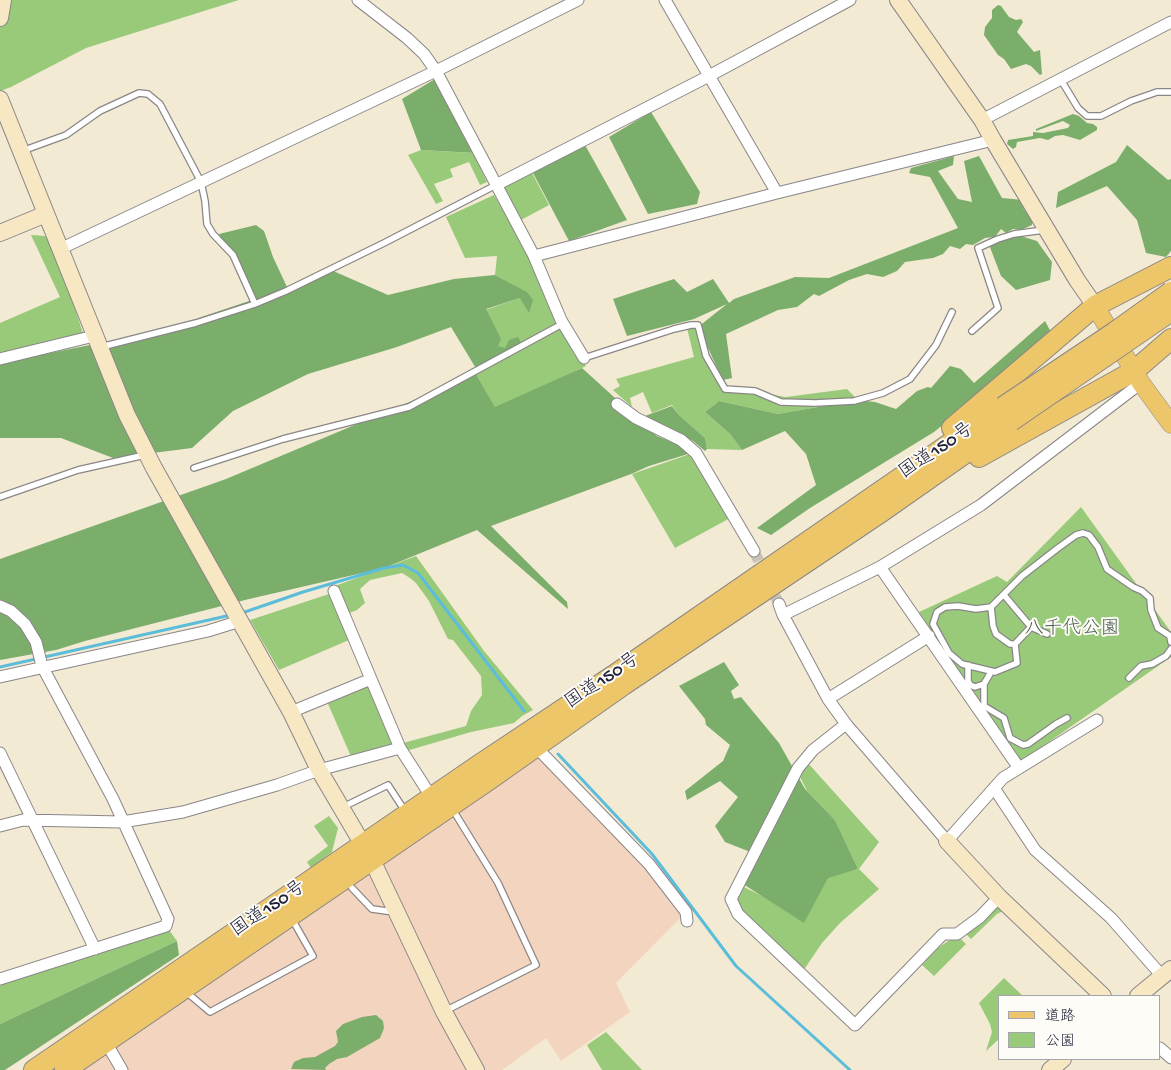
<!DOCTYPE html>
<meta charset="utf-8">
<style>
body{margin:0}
#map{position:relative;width:1171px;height:1070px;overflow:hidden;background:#f3ead4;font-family:"Gochi Hand","Klee One",sans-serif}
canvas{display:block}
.legend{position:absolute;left:998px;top:995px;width:162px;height:65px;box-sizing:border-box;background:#fdfcf7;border:1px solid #a5a5ac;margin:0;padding:6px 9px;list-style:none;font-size:15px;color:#22223b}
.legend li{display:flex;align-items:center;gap:10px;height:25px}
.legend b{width:25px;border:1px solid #a5a5ac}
</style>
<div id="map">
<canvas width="1171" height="1070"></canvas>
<ul class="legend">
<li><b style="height:6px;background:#ecc669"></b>道路</li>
<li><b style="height:14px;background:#98ca7a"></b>公園</li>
</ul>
</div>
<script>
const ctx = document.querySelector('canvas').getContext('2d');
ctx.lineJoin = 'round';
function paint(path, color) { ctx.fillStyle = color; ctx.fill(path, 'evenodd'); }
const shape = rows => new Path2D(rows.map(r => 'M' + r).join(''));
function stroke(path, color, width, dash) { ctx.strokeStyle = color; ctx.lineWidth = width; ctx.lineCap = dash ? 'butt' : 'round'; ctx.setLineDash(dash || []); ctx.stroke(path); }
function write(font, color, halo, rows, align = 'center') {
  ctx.font = font + ' "Gochi Hand","Klee One",sans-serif'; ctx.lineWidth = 4; ctx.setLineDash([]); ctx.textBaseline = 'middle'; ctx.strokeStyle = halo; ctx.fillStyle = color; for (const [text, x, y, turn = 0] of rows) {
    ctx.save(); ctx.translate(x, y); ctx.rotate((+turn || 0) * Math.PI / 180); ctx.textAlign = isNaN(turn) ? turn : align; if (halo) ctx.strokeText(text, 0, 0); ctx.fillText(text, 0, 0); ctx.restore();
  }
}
const built = shape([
 [542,753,686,912,616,983,630,1012,561,1061,546,1038,502,1070,79,1070]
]);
const green = shape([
 [2,0,239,0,86,48,11,87,0,91,0,2],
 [421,150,473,153,487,182,480,185,469,162,450,169,453,177,434,184,443,201,436,204,408,155],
 [531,171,549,205,521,220,505,188,506,185],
 [494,195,528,253,562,324,586,366,496,409,476,374,551,331,522,344,505,349,498,346,485,310,520,298,528,293,495,275,497,256,465,258,446,217],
 [31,235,45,236,56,252,83,333,0,353,0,323,60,297],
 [699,324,705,352,718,370,726,387,786,397,847,389,858,400,778,414,719,401,705,412,730,434,742,450,707,449,705,438,679,415,672,405,652,413,643,392,630,398,632,407,613,390,620,386,616,379,694,357,687,328],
 [690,454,732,517,675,548,632,474],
 [1081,507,1171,632,1171,657,1020,762,919,612,997,576,1007,582],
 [416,556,484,651,533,710,522,716,514,723,471,732,406,751,403,743,466,726,471,711,482,695,481,676,453,640,448,639,429,601,416,583,410,578,402,573,370,580,360,589,365,603,357,610,347,614,335,586],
 [329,594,349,640,279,670,250,620],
 [372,682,398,742,353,761,325,697],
 [807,762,879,842,859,869,879,889,840,923,822,943,801,974,733,901,740,885,764,897,804,922,828,877,858,869,835,820,807,791,799,775],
 [329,816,338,828,332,852,311,868,307,862,328,846,314,826],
 [996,907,1005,910,997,914,971,939,965,933],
 [166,926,177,941,0,1024,0,982],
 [959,937,966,944,934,976,922,965,938,948,948,941],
 [1004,978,1023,996,1000,996,1000,1038,986,1051,992,1032,990,1024,979,1003],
 [606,1032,642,1070,602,1070,587,1045]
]);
const forest = shape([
 [998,5,1001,6,1009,17,1016,20,1021,19,1023,22,1017,32,1034,52,1040,50,1042,74,1040,75,1031,66,1026,64,1011,69,1004,59,998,55,984,35,985,27,992,18,992,10],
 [435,79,475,153,421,150,402,99],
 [651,112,700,192,697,204,648,214,609,137],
 [1073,114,1079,116,1087,123,1093,124,1097,127,1097,130,1080,140,1063,135,1055,136,1048,140,1040,138,1017,142,1016,147,1013,149,1007,144,1008,140,1033,136,1033,132,1043,133,1068,128,1070,125,1063,121,1036,131,1036,129],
 [585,145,627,220,569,241,533,173],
 [1127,145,1168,180,1171,179,1171,251,1166,257,1146,253,1137,220,1107,186,1056,208,1058,192,1116,162],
 [954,156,953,165,938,171,958,199,972,202,964,161,979,156,1002,198,1023,200,1023,208,1032,219,1032,225,1021,230,1013,229,1006,233,1001,229,995,237,985,238,973,245,966,244,960,249,950,246,943,254,933,258,905,262,897,271,883,277,867,274,849,280,819,296,814,294,797,307,778,310,726,334,732,378,723,380,698,327,727,304,694,319,627,336,613,299,674,279,687,292,713,279,729,303,734,299,795,277,829,278,958,228,930,177,909,173,911,168],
 [256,225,264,231,273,257,287,287,331,270,388,295,454,279,495,275,527,292,533,300,529,313,520,298,486,309,501,339,498,346,505,348,509,340,518,337,523,346,477,370,451,327,397,347,308,374,233,411,192,448,113,458,61,438,0,438,0,363,160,331,252,300,219,234],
 [1014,234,1037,241,1052,262,1050,280,1016,290,1001,276,988,242],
 [1045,321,1053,336,934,432,810,508,771,535,757,528,816,485,806,454,785,431,742,450,730,434,705,412,719,401,778,414,858,400,875,402,896,409,917,391,928,387,931,388,950,366,961,369,974,383],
 [582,368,657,436,684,447,688,454,649,466,631,474,491,526,567,602,568,609,477,530,384,568,249,599,85,641,56,650,0,660,0,559,226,479,476,374,495,407],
 [672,406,679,415,705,438,707,449,705,451,693,441,645,416],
 [724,662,739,685,731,691,734,699,741,697,779,743,805,789,835,820,858,869,828,878,804,923,743,884,753,853,725,842,715,826,738,797,720,781,687,800,685,791,723,761,730,745,706,725,705,719,679,686],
 [177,941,179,955,5,1070,0,1070,0,1024],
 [376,1015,383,1021,384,1028,380,1038,347,1057,337,1059,329,1064,325,1068,326,1070,291,1069,294,1062,303,1058,315,1057,335,1046,338,1042,336,1031,343,1024,362,1017]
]);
const stream = shape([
 [242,613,303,592,384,568,403,565,418,573,524,711],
 [0,667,231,615],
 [558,754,652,854,736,966,850,1070]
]);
const streetTunnel = shape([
 [754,551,779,604]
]);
const lane = shape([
 [1061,80,1078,108,1087,116,1101,116,1131,101,1157,92,1171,92],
 [22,151,66,135,100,111,139,93,148,94,160,104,201,182,205,201,207,224,213,234,233,255,255,304,196,323,101,347],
 [255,304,286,291,384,243,496,185],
 [972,331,998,308,978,248,998,239,1014,234,1044,230],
 [584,358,674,329,691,325,698,325,706,356,725,389,755,391,781,402,815,403,854,401,883,393,910,379,936,345,952,312],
 [194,468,283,439,409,407,564,323],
 [0,497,78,470,145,455],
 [1004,595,1031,627,1015,644,1017,663,995,672,962,664,949,653,933,624,937,612,945,607,958,606,976,609,991,607,1022,576,1058,548,1076,535,1083,533,1089,535,1098,547,1107,569,1133,587,1142,591,1150,598,1151,610,1158,628,1170,636,1171,642],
 [991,607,993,626,996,634,1010,644,1015,644],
 [1031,627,1047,634],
 [968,665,968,681,970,685],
 [991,672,984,684,984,706,1004,718,1010,738,1023,745,1028,744,1056,724,1067,718],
 [1129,678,1141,666,1152,664,1166,656,1171,649],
 [965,688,970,685,975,687,984,684],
 [343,807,388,785,405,811],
 [352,888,372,909,394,912],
 [185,991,210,1012,313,956,292,919],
 [445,1011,536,965,498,883,453,810]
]);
const street = shape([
 [358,0,407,38,424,54,436,71,534,256,561,320,584,358],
 [665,0,777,193],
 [982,120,1171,22],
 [496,185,709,76,850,0],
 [60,249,436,71,578,0],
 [534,256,777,193,993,140],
 [0,359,94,336],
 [617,404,636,418,681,440,696,453,754,551],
 [880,567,1019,768],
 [334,591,400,748,432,798],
 [779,604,783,615,828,699,846,724,947,841,1003,778,1097,720],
 [0,606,11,611,25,624,36,642,42,666,113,799,168,919,166,926,0,979],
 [783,615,880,567,981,505,1141,383],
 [0,677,208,631,240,621],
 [828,699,929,636],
 [291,712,371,679],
 [846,724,813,750,798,768,731,899,738,914,855,1025,943,934,957,934,980,917,999,897],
 [536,747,649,864,686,912,687,921],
 [0,753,95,949],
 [994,788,1035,850,1111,918,1162,976],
 [0,826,23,820,122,822,183,812,277,785,319,770,400,748],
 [104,1039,122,1070],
 [1160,1048,1171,1058]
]);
const secondary = shape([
 [898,0,982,120,993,140,1077,280,1095,306],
 [0,18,3,0],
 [0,99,127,415,154,468,291,712,319,770,372,860,444,1012,476,1070],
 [0,233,46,214],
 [947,841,999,897,1103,996],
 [1138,996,1171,969],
 [1050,1070,1063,1059]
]);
const primary = shape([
 [1095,306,1141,383,1171,424]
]);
const highway = shape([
 [952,428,1095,306,1171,267],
 [979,457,1134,371,1171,339],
 [34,1070,479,765,616,674,1003,407],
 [65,1070,490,779,623,685,881,512,1011,421]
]);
const highwayBridge = shape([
 [1003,407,1115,332,1171,292],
 [1011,421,1171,311]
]);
const streetNames = [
 ["国道150号",937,452,-34],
 ["国道150号",603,682,-34],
 ["国道150号",269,910,-34]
];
const parkNames = [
 ["八千代公園",1072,630]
];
paint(built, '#f3d4bf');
paint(green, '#98ca7a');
paint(forest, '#7aae6a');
stroke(stream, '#5bbdd9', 3);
stroke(streetTunnel, '#c9c2b5', 11, [11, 5.5]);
stroke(lane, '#8a8688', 8);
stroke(street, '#8a8688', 13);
stroke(secondary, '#8a8688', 18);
stroke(primary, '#8a8688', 19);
stroke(highway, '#8a8688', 22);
stroke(lane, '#fff', 5.5);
stroke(street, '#fff', 11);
stroke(secondary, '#f7e8c3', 16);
stroke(primary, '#ecc669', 18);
stroke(highway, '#ecc669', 20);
stroke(highwayBridge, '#8a8688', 22, []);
stroke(highwayBridge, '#ecc669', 20);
write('19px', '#22223b', '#fdfcf7', streetNames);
write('19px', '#4b5d51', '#fdfcf7', parkNames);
</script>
